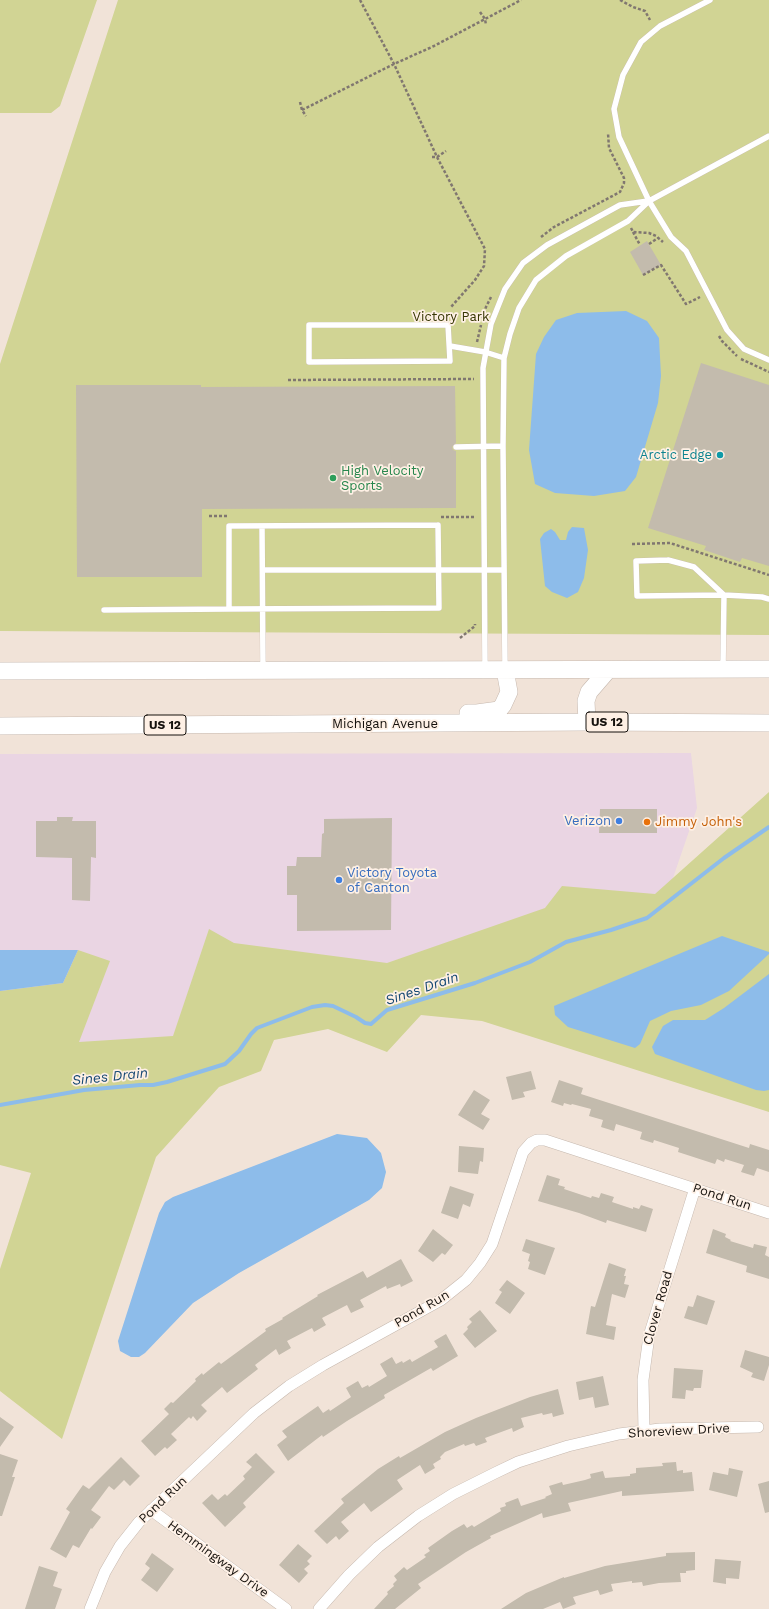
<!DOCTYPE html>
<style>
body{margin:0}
canvas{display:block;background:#f1e3d8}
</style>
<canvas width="769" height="1609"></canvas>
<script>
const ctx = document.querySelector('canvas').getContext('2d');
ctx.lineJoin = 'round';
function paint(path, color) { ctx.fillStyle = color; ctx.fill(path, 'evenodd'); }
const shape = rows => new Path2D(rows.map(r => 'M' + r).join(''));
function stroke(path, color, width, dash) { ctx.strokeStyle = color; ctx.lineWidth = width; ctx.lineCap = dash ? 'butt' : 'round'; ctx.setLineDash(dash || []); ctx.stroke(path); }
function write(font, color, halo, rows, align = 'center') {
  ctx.font = font + ' "Work Sans",sans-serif'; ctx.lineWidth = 3.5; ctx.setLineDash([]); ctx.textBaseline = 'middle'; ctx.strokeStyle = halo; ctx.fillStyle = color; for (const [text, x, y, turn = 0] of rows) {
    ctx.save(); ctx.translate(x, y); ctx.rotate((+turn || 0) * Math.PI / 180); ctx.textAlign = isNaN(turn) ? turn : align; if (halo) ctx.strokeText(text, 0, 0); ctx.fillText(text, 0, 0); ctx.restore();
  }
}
const commercial = shape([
 [691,753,697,808,663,907,196,1054,0,1067,0,754]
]);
const green = shape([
 [0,0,97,0,60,106,51,113,0,113],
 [118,0,769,0,769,635,0,631,0,364],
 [769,792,769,1112,482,1021,421,1015,387,1052,328,1029,274,1040,261,1071,219,1087,156,1157,62,1439,0,1391,0,1269,31,1173,0,1165,0,991,63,983,78,950,110,961,79,1042,173,1036,209,929,234,943,387,963,545,908,562,886,655,894]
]);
const water = shape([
 [626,311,647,321,659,338,661,376,658,403,636,477,625,491,594,496,555,493,535,484,529,450,536,354,544,337,556,320,577,313],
 [572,527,584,528,588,550,584,578,578,592,567,598,552,592,545,586,540,539,544,533,551,529,555,532,560,540,566,540,568,532],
 [722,936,769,952,769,954,729,991,701,1005,671,1011,650,1021,640,1044,635,1048,568,1027,555,1015,554,1006],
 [0,950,78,950,63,983,0,991],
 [769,974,769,1090,764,1091,756,1090,655,1054,652,1047,663,1026,673,1020,705,1020,724,1008],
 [337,1134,367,1138,381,1153,386,1172,382,1188,369,1200,239,1273,193,1303,145,1353,139,1357,131,1357,120,1351,118,1341,159,1213,165,1202,173,1197]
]);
const stream = shape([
 [0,1105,84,1090,140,1085,153,1085,167,1082,225,1064,239,1051,251,1034,257,1028,312,1007,325,1005,333,1006,356,1017,365,1023,371,1024,387,1010,475,983,530,962,566,942,611,930,647,918,724,858,769,827]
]);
const building = shape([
 [647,241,661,265,643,275,630,252],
 [701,363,769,385,769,566,742,558,740,562,704,550,706,546,648,528],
 [76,385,201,385,201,387,455,386,456,443,452,447,453,450,456,451,456,508,202,509,202,577,77,577],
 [600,809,657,809,657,833,599,833],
 [57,817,73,817,72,821,96,821,96,858,91,857,90,901,72,900,72,858,36,857,36,821,57,821],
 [392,818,391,930,297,931,297,895,287,895,287,866,296,866,297,857,321,857,322,834,324,833,324,819],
 [531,1071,536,1089,523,1092,525,1097,512,1100,506,1077],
 [559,1080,583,1088,581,1094,749,1148,750,1144,769,1150,769,1172,757,1168,754,1176,741,1172,744,1165,725,1159,724,1162,717,1159,715,1164,678,1152,679,1148,654,1140,653,1143,640,1139,642,1132,616,1124,614,1131,601,1127,603,1120,589,1116,591,1109,572,1104,571,1105,564,1103,563,1106,551,1102],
 [474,1090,490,1100,481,1114,490,1119,483,1130,458,1115],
 [459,1146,484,1148,483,1162,480,1161,478,1174,458,1172],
 [547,1175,560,1179,558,1185,565,1187,564,1189,591,1198,592,1196,599,1198,601,1193,614,1197,612,1202,633,1209,633,1207,639,1209,641,1205,653,1209,646,1232,607,1220,606,1223,579,1213,538,1201],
 [450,1186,474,1194,470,1207,463,1204,458,1219,441,1213],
 [433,1229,453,1245,445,1255,442,1253,433,1262,418,1251],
 [713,1229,726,1234,725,1237,731,1240,730,1241,753,1248,754,1244,767,1247,765,1255,769,1257,769,1279,746,1272,747,1266,706,1253],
 [526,1239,555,1248,545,1275,528,1269,530,1262,528,1261,530,1254,522,1251],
 [401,1259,413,1281,401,1287,400,1284,387,1289,386,1286,360,1300,364,1307,351,1313,347,1305,322,1318,326,1325,314,1332,312,1328,287,1341,291,1348,279,1355,276,1349,255,1365,258,1369,227,1393,222,1387,201,1405,207,1411,197,1421,193,1416,191,1419,189,1417,171,1434,177,1440,167,1449,165,1447,155,1456,141,1441,169,1414,164,1409,171,1402,173,1403,196,1381,195,1379,202,1373,203,1375,219,1362,221,1364,266,1331,265,1329,283,1319,282,1318,318,1296,317,1295,363,1271,367,1278],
 [609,1263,626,1269,624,1276,626,1276,624,1284,629,1285,625,1298,612,1294,606,1325,616,1327,614,1340,586,1334,591,1306,595,1307],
 [507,1280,525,1293,510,1314,495,1303,502,1292,499,1290],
 [697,1295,715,1301,707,1325,684,1318,688,1306,693,1307],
 [480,1310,497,1331,475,1348,463,1334,468,1329,467,1327,472,1322,469,1319],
 [446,1334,458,1356,433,1371,431,1368,384,1395,385,1398,347,1421,323,1437,322,1435,288,1461,277,1445,287,1437,282,1431,318,1406,323,1413,329,1409,330,1411,351,1397,346,1388,358,1381,362,1388,368,1385,369,1387,387,1376,380,1364,392,1357,396,1364,402,1361,403,1363,410,1359,412,1362,438,1347,434,1341],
 [745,1350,769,1357,769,1365,764,1381,751,1377,753,1373,740,1367],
 [674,1368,703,1370,701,1388,694,1388,693,1391,686,1390,685,1399,672,1398],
 [603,1376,609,1405,595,1408,593,1397,579,1400,576,1382],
 [558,1389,564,1414,553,1417,552,1413,543,1415,542,1413,521,1418,524,1427,513,1432,512,1428,485,1438,487,1442,476,1446,474,1443,465,1446,464,1444,445,1452,440,1457,441,1459,433,1464,435,1468,425,1474,420,1465,397,1480,403,1489,371,1512,364,1503,341,1522,349,1531,339,1540,336,1536,327,1544,314,1531,344,1503,341,1499,378,1469,399,1456,400,1458,445,1432,476,1418,530,1397],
 [0,1417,14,1427,0,1447],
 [256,1453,275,1472,243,1503,246,1507,225,1527,202,1503,212,1494,218,1500,225,1494,227,1496,245,1479,243,1476,252,1467,246,1462],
 [0,1454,18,1460,12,1477,15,1477,2,1516,0,1516],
 [121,1457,140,1476,130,1486,124,1480,114,1490,109,1486,91,1510,101,1517,92,1529,91,1528,79,1548,73,1545,66,1558,50,1549,70,1512,66,1509,83,1485,89,1489],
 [676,1462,677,1471,683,1470,683,1473,692,1472,694,1491,622,1496,622,1491,568,1503,571,1511,543,1518,542,1513,490,1536,491,1538,466,1552,418,1584,421,1588,395,1609,374,1609,388,1594,387,1592,394,1586,393,1584,397,1580,394,1576,404,1567,407,1570,426,1557,424,1555,430,1551,428,1548,452,1531,464,1524,467,1528,472,1525,474,1527,501,1511,500,1508,506,1506,505,1503,518,1498,521,1506,546,1498,545,1497,552,1494,549,1486,562,1482,563,1485,585,1480,591,1478,590,1474,603,1471,605,1478,630,1476,630,1474,636,1473,636,1468,663,1466,662,1463],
 [729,1468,743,1471,737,1497,709,1490,713,1472,728,1475],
 [769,1481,769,1512,765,1513,758,1484],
 [298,1544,312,1556,307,1561,310,1564,304,1569,308,1573,299,1583,279,1565],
 [695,1552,695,1570,686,1571,686,1573,680,1573,681,1582,659,1583,643,1586,642,1582,632,1583,632,1581,611,1584,613,1591,600,1595,598,1590,573,1597,576,1604,563,1609,560,1602,543,1609,501,1609,526,1593,564,1577,564,1578,605,1566,666,1556,666,1553],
 [152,1553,174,1569,157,1592,141,1580,150,1568,145,1564],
 [715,1559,741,1561,739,1579,726,1578,726,1584,713,1582],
 [39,1566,58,1572,53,1586,62,1589,55,1609,25,1609]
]);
const path = shape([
 [360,0,394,64,437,157,485,249,484,266,475,280,451,307],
 [620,0,633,7,645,11,650,20],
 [480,12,485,19,486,25],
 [300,102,302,110,306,116],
 [302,110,394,64,434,46,521,0],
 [432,157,437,157,446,151],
 [631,228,633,232,649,233,656,236,663,242],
 [633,232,640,245],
 [541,237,554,227,620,192,624,183,624,178,609,148,608,133],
 [649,244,658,238],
 [643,275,661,265,686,304,700,297],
 [482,318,486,307,491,297],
 [719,336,722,341,737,356],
 [477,342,481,325],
 [741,359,769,372],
 [288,380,474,379],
 [209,516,228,516],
 [441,517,474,517],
 [632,544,670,543,769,575],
 [460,638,475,626,475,624]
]);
const service = shape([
 [710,0,660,26,641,42,623,75,614,109,619,137,649,201,671,237,686,251,727,330,744,349,769,360],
 [309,325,448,325,450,361,309,362,309,325],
 [450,346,485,352,504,358],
 [456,447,503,446],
 [438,525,439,608,229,609,229,526,438,525],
 [262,526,263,668],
 [668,560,694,567,724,595,637,596,636,561,668,560],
 [263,570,503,570],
 [104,610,229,609],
 [723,667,724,595,762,597,769,599],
 [485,668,483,368,491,324,505,289,523,263,547,245,620,205,648,201],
 [505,668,503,446,504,358,510,334,519,308,536,280,566,256,628,221,649,201,769,136]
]);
const minor = shape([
 [644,1431,643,1380,649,1336,695,1188],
 [151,1510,286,1609],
 [90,1609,105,1572,120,1546,139,1522,254,1413,289,1386,323,1365,441,1300,466,1280,480,1263,492,1244,523,1152,531,1143,537,1140,545,1140,769,1213],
 [319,1609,349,1575,378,1547,418,1516,453,1494,495,1473,518,1462,568,1446,619,1434,660,1429,758,1427]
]);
const primary = shape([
 [0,671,769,669],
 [468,713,477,713,499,710,503,705,509,692,505,670],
 [587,722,586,701,589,692,608,670],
 [0,726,587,722,769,723]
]);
const markers = [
 [720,455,4,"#0f9aa8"],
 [333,478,4,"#2e9e5b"],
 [619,821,4,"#3f7fe0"],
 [647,822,4,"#e8710a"],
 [339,880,4,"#3f7fe0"]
];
const shields = [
 [607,722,42],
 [165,725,42]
];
const shieldNames = [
 ["US 12",607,722],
 ["US 12",165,725]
];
const parkNames = [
 ["Victory Park",451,317]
];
const cultureNames = [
 ["Arctic Edge",712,455]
];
const leisureNames = [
 ["High Velocity",341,471],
 ["Sports",341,486]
];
const streetNames = [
 ["Michigan Avenue",385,724],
 ["Pond Run",722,1197,18],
 ["Clover Road",658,1308,-74],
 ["Pond Run",422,1309,-30],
 ["Shoreview Drive",679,1431,-3],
 ["Pond Run",163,1500,-44],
 ["Hemmingway Drive",218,1559,36]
];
const shopNames = [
 ["Verizon",611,821],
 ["Victory Toyota",347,873,"left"],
 ["of Canton",347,888,"left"]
];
const foodNames = [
 ["Jimmy John's",655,822]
];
const waterNames = [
 ["Sines Drain",422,989,-19],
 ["Sines Drain",110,1077,-6]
];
paint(commercial, '#ead5e3');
paint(green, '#d1d494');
paint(water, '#8dbcea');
stroke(stream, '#8dbcea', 4);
paint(building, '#c3bbad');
stroke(service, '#c6b8ae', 6);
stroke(minor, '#c6b8ae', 12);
stroke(primary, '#c6b8ae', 18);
stroke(path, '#807770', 2.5, [3, 2]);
stroke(service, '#fff', 5.5);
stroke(minor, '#fff', 11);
stroke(primary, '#fff', 17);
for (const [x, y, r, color] of markers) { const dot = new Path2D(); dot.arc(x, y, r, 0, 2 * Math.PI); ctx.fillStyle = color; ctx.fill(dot); stroke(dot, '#fef0e5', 1.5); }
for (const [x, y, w] of shields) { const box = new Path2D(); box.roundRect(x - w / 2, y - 10, w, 20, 3); ctx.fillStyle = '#fef0e5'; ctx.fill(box); stroke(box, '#15110d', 1); }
write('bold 12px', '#15110d', null, shieldNames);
write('13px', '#363603', '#fef0e5', parkNames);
write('13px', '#0d838f', '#fef0e5', cultureNames, 'right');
write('13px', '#27864d', '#fef0e5', leisureNames, 'left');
write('13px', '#15110d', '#fef0e5', streetNames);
write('13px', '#366cbe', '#fef0e5', shopNames, 'right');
write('13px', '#c56008', '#fef0e5', foodNames, 'left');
write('italic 14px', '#154873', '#fef0e5', waterNames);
</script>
